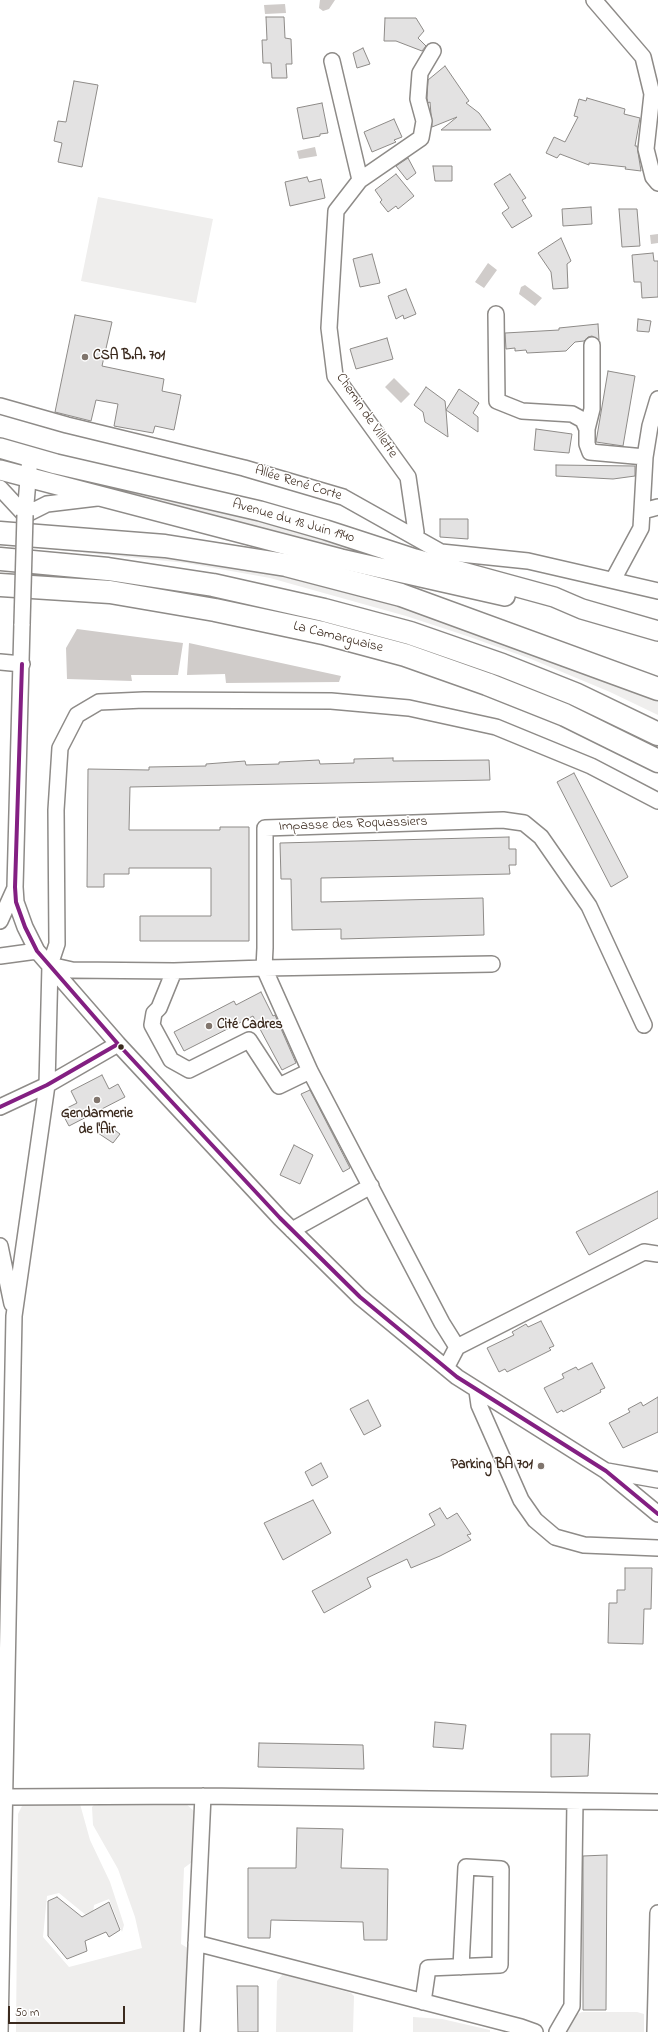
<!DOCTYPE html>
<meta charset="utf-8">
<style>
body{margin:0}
#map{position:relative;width:658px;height:2032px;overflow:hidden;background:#fff;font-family:"Indie Flower",sans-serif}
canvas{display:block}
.scale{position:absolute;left:8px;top:2006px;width:117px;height:18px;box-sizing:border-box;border:2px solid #3b2a1e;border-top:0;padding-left:5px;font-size:12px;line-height:14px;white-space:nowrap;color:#3b2a1e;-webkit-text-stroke:3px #fff;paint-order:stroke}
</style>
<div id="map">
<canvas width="658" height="2032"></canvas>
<div class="scale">50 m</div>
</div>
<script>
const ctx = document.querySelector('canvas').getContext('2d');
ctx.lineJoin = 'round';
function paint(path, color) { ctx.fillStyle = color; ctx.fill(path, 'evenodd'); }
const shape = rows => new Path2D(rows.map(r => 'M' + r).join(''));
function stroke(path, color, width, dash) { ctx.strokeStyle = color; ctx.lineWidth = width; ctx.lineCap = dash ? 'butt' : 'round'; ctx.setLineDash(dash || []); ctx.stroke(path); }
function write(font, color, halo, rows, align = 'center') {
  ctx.font = font + ' "Indie Flower",sans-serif'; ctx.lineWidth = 3; ctx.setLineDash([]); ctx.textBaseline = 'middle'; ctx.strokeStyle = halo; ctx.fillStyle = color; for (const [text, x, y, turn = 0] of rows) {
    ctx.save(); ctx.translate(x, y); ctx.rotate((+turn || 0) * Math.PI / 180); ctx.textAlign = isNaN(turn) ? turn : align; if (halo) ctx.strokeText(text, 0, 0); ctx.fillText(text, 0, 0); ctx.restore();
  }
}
const green = shape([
 [98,197,213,219,196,303,81,281],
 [58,474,253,517,346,542,400,565,57,478],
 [38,542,183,556,324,581,541,651,658,701,658,715,610,692,531,659,467,636,406,616,270,578,186,563,38,548],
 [96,1803,185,1803,195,1812,196,1859,184,1868,181,1944,191,1950,187,2032,16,2032,18,1814,22,1806,30,1804,80,1804,90,1840,110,1882,124,1925,122,1932,109,1899,94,1905,93,1914,87,1916,59,1893,47,1896,43,1937,69,1967,142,1948,135,1917,118,1869,93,1825,92,1807],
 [283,1974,351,1993,354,1996,353,2032,276,2032,277,1981],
 [582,2012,637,2012,644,2014,644,2032,563,2032,575,2015],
 [413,2017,442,2019,490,2030,490,2032,413,2032]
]);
const water = shape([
 [320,0,335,0,329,9,323,11,319,8],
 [285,4,286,13,265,14,264,5],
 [315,147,317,156,299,159,297,151],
 [658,234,658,243,651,244,650,235],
 [488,263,497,270,484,288,475,282],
 [525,285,542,298,535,306,519,294,521,287],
 [394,378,410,394,401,403,385,387],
 [77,629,183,643,178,675,131,675,132,681,67,679,66,648],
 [189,643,341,676,339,682,226,683,225,674,187,675]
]);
const building = shape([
 [266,17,284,17,285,38,291,39,292,64,286,64,287,78,272,78,271,63,263,63,262,40,267,40,266,17],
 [385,18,416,18,424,31,418,38,426,46,422,51,396,41,384,41,385,18],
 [363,48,370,64,357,68,353,53,363,48],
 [445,66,469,101,466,103,479,113,491,130,441,130,457,117,432,127,430,102,428,103,427,98,428,80,445,66],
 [74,81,98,85,82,167,58,162,62,143,54,141,58,121,66,122,74,81],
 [587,98,625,109,624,114,640,118,635,146,637,146,641,171,625,169,626,167,589,163,589,165,560,154,557,158,546,153,554,137,565,142,578,117,574,116,579,99,586,101,587,98],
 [322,103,328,133,320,134,320,136,303,139,297,108,322,103],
 [394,119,402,137,394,140,396,142,372,152,364,132,394,119],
 [408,158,416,173,407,180,396,166,408,158],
 [433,166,452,166,452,181,435,181,433,166],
 [396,174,414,196,398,209,396,206,388,212,380,202,382,200,375,190,396,174],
 [510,174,526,198,522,200,532,216,512,228,502,213,509,208,494,184,510,174],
 [307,177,309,182,321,179,325,198,290,206,285,182,307,177],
 [591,207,592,224,563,226,562,209,591,207],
 [619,209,637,209,640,246,622,247,619,209],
 [561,238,571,261,567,264,568,288,553,289,551,272,538,253,561,238],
 [653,253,654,261,658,261,658,297,642,298,641,282,634,282,632,255,653,253],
 [372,254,380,283,360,287,353,259,372,254],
 [406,289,416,314,404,319,403,315,396,319,388,296,406,289],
 [75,315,112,322,102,366,164,379,162,391,181,395,174,430,155,426,153,433,114,426,118,404,96,400,91,421,55,412,75,315],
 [638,319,651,321,649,332,637,331,638,319],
 [598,324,599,340,592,336,588,337,584,341,575,342,566,351,527,353,526,350,515,351,515,348,506,349,505,333,559,330,559,328,598,324],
 [387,338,393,359,356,369,350,349,387,338],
 [608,371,635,376,623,446,596,442,608,371],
 [426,387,445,401,446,410,459,389,479,403,473,413,478,417,478,432,446,410,448,437,425,422,423,412,414,405,426,387],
 [536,429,572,434,569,453,534,450,536,429],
 [556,465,635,466,635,476,613,479,556,476,556,465],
 [440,519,468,519,468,539,440,537,440,519],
 [393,758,393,761,489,760,490,780,130,787,129,830,220,830,220,827,249,827,249,941,140,941,140,916,211,916,211,868,129,868,129,874,104,874,104,887,87,887,88,769,149,770,149,767,206,766,206,764,245,761,246,765,279,764,279,762,319,760,320,764,354,763,354,759,393,758],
 [574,773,628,877,611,887,557,782,574,773],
 [509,837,509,849,516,849,516,865,509,865,510,874,321,878,321,902,483,898,484,935,341,939,341,929,292,930,291,879,281,879,280,843,509,837],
 [261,992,273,1016,275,1015,296,1063,282,1070,253,1016,184,1051,174,1032,234,1001,236,1005,261,992],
 [102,1075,109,1089,118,1084,125,1097,69,1126,61,1111,77,1103,71,1091,102,1075],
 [310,1090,350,1168,343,1172,301,1094,310,1090],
 [105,1123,120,1134,113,1143,98,1133,105,1123],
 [294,1145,313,1155,300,1184,280,1175,294,1145],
 [658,1191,658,1218,589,1255,576,1232,658,1191],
 [541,1321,554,1346,549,1348,551,1350,507,1372,505,1369,499,1372,487,1348,514,1335,512,1332,526,1324,528,1327,541,1321],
 [592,1363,605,1388,600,1390,601,1392,563,1412,562,1410,557,1413,544,1388,564,1378,562,1374,576,1367,578,1370,592,1363],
 [658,1397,658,1432,623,1448,609,1423,630,1412,628,1409,641,1402,643,1406,658,1397],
 [368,1400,381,1426,364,1435,350,1409,368,1400],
 [321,1463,328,1477,312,1486,305,1472,321,1463],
 [313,1500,331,1533,283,1560,264,1523,313,1500],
 [440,1508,447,1519,457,1513,471,1534,467,1535,471,1540,440,1556,411,1568,407,1559,367,1578,371,1587,324,1613,312,1591,435,1525,429,1514,440,1508],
 [625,1568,652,1568,651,1609,644,1609,643,1644,608,1643,609,1603,617,1603,617,1590,625,1590,625,1568],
 [435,1722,466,1725,463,1749,433,1747,435,1722],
 [551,1734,590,1734,588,1776,551,1777,551,1734],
 [259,1743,363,1745,364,1769,258,1767,259,1743],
 [297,1828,343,1829,341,1868,388,1869,387,1940,364,1940,363,1922,271,1920,270,1938,248,1938,248,1868,296,1868,297,1828],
 [607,1855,606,2010,583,2010,583,1856,607,1855],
 [57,1897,82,1917,109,1902,120,1930,109,1937,106,1932,85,1941,87,1951,67,1959,48,1936,48,1901,57,1897],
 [237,1986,258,1986,258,2032,238,2032,237,1986]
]);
const minor = shape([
 [594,0,643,57,652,94,646,149,653,177,658,183],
 [332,61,360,180,336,211,329,328,335,376,408,477,416,532,412,535],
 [360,180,421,138,424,121,418,99,420,73,433,51],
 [496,314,497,401,522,411,572,414,583,420,587,429,587,444,590,452,645,457],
 [0,406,67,425,244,468,343,497,441,552,528,561,658,591],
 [587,429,592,409,592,345],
 [0,488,25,515],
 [643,511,658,507],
 [25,515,47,504,97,498],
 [25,515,30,457],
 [613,580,641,528,645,457,650,426,658,399],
 [22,624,15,887,16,902,25,927,37,951,118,1044,280,1218,360,1297,457,1377,606,1471,658,1514],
 [0,662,22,664],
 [0,921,15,888],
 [0,956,37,951],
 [492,964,264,968,265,948,265,828,503,820,524,823,541,837,589,906,644,1025],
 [50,965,72,970,174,971,264,968,310,1071,442,1323,457,1347,446,1368],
 [174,971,159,1008,154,1013,152,1025,171,1060,189,1070,249,1040,279,1086,310,1071],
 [0,1107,47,1085,118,1044],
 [292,1230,371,1186],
 [0,1246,12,1304],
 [457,1347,644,1252,658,1254],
 [477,1391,479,1405,521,1500,535,1520,555,1537,584,1545,658,1548],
 [607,1471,658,1480],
 [4,1797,203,1796,658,1802],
 [196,1943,521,2027,535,2032],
 [423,2002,428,1968,500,1965,501,1869,466,1867,461,1967],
 [0,2032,14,1316,47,1085,50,965,57,944,56,810,60,748,77,715,99,702,144,700,331,701,409,708,496,727,591,766,658,801],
 [192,2032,203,1796],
 [557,2032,572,2006,575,1801],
 [655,2032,658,1913]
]);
const major = shape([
 [0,448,56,464,260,511,326,530,415,559,554,597,582,609,658,631],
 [0,470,341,559,505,596]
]);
const highway = shape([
 [0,533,165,546,286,565,401,595,658,689],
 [0,559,108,569,213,585,324,610,410,633,502,665,575,694,658,734],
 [0,585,110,592,215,610,323,633,405,655,487,684,565,715,658,761]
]);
const minorBridge = shape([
 [22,624,25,515]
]);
const bus1 = shape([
 [22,664,15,887,16,902,25,927,37,951,118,1044,280,1218,360,1297,457,1377,606,1471,658,1514],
 [0,1107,47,1085,118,1044]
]);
const markers = [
 [85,357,4,"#80756d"],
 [209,1026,4,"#80756d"],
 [121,1047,3.5,"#3b2a1e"],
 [97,1100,4,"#80756d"],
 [541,1466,4,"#80756d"]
];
const poiNames = [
 ["CSA B.A. 701",93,357],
 ["Cité Cadres",217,1026],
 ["Gendarmerie",97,1115,"center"],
 ["de l'Air",97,1131,"center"],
 ["Parking BA 701",533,1466,"right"]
];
const streetNames = [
 ["Chemin de Villette",366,416,56],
 ["Allée René Corte",298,484,17],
 ["Avenue du 18 Juin 1940",293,522,16],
 ["La Camarguaise",338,638,14],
 ["Impasse des Roquassiers",353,825,-2]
];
paint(green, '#efeeed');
paint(water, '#d0ccca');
paint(building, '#e3e2e2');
stroke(building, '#8e8b88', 1);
stroke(minor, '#8e8b88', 18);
stroke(major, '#8e8b88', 22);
stroke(highway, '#8e8b88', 25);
stroke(minor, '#fff', 15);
stroke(major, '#fff', 19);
stroke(highway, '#fff', 22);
stroke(minorBridge, '#8e8b88', 18, []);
stroke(minorBridge, '#fff', 15);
stroke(bus1, '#831f82', 4);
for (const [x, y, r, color] of markers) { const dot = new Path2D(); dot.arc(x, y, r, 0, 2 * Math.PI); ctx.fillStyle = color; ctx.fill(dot); stroke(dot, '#fff', 1.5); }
write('bold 14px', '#3b2a1e', '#fff', poiNames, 'left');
write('14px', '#3b2a1e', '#fff', streetNames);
</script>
